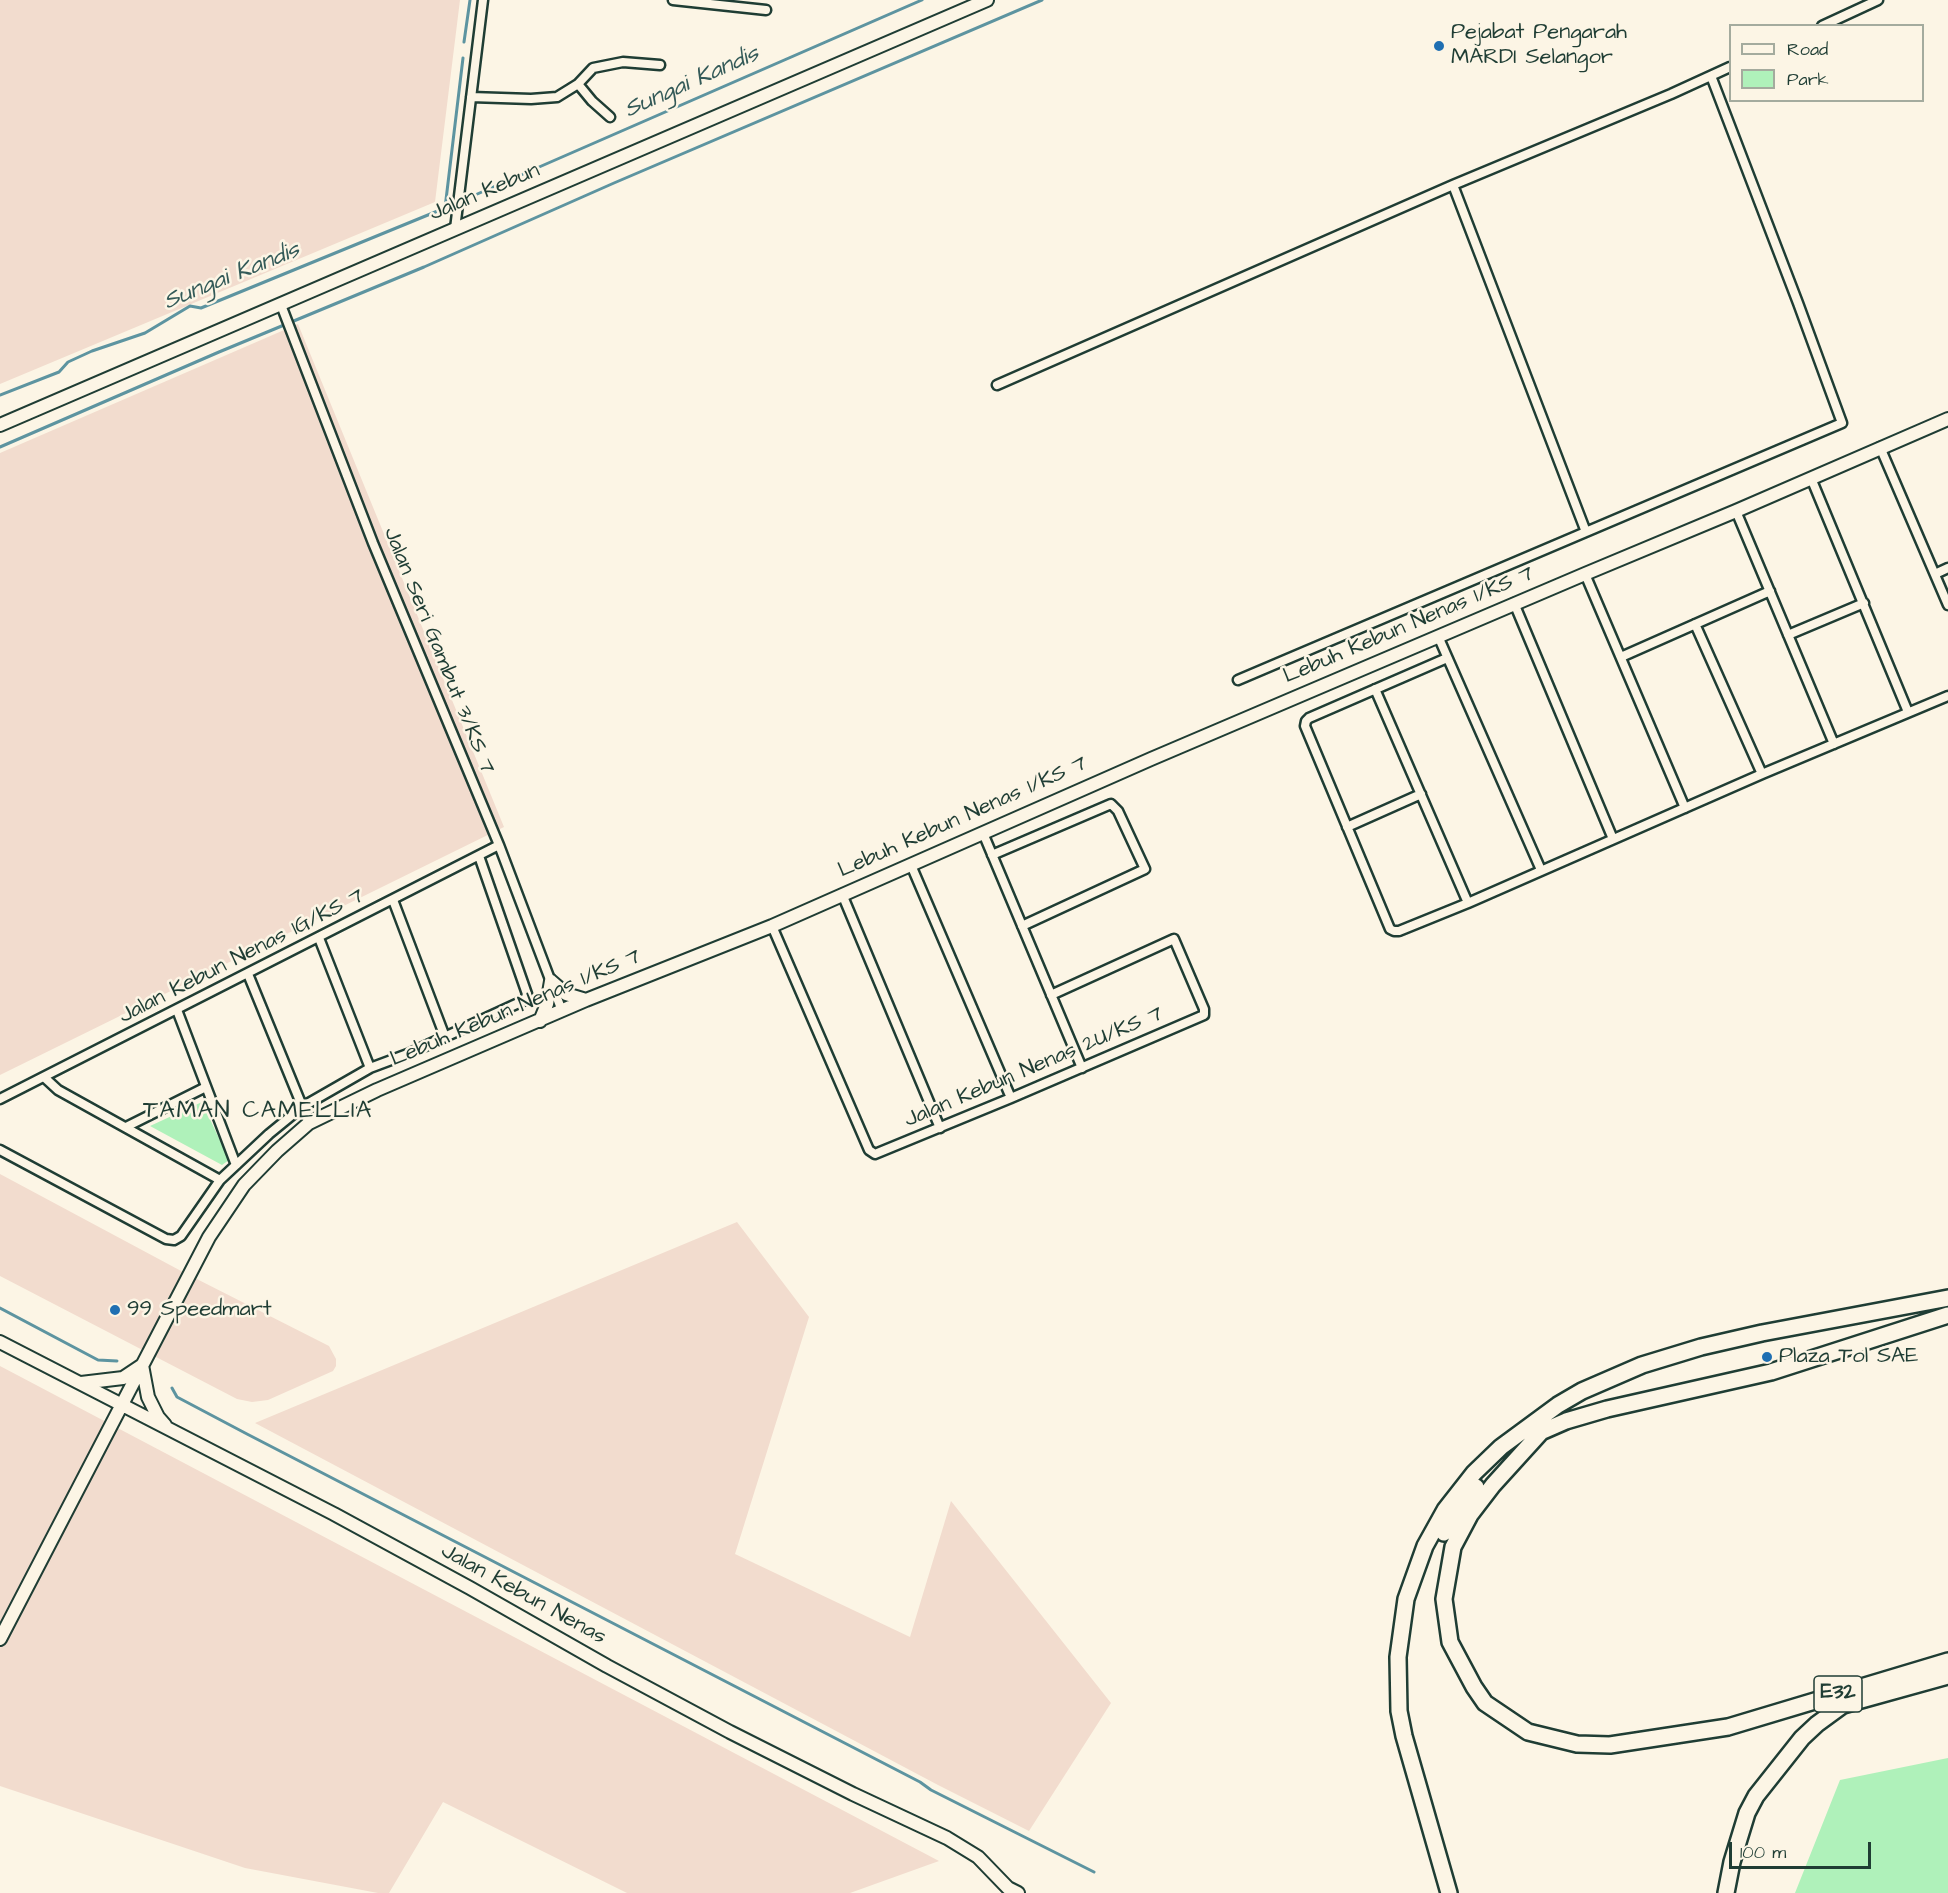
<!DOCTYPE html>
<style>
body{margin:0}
#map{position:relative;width:1948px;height:1893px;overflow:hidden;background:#fcf5e5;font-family:"Architects Daughter",sans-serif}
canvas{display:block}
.legend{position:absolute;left:1729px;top:24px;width:195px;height:78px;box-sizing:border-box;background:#fcf5e5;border:2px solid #a4ab9e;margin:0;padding:8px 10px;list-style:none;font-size:18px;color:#1f3d34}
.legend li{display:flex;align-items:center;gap:12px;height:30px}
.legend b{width:30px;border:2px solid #a4ab9e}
.scale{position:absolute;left:1729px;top:1842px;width:142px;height:27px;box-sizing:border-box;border:3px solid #1f3d34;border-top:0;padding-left:8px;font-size:18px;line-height:21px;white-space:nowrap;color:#1f3d34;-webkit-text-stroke:4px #fcf5e5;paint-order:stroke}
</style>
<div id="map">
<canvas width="1948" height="1893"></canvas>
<ul class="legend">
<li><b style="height:8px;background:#fcf5e5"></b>Road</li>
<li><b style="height:16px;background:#aff1ba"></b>Park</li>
</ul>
<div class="scale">100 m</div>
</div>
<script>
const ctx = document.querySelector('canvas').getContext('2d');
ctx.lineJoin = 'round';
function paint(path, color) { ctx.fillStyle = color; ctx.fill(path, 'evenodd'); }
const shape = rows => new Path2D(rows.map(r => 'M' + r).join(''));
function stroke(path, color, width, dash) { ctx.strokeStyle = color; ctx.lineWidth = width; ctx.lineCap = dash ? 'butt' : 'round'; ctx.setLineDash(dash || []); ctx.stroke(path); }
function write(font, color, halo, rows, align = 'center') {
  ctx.font = font + ' "Architects Daughter",sans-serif'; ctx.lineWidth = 5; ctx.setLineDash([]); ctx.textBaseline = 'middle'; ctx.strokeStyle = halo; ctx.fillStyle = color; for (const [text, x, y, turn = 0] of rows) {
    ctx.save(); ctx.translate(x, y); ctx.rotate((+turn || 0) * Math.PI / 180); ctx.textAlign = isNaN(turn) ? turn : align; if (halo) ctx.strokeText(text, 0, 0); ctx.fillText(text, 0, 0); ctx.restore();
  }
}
const built = shape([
 [0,0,460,0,435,202,0,384],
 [298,324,504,827,0,1075,0,453],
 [0,1174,183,1272,329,1346,336,1359,336,1366,333,1371,268,1400,252,1402,237,1399,0,1276],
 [737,1222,809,1317,735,1554,910,1637,951,1501,1111,1703,1029,1831,938,1785,255,1423],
 [0,1366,939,1861,850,1893,627,1893,443,1802,389,1893,378,1893,245,1868,0,1786]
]);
const green = shape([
 [202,1102,229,1160,222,1165,150,1126],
 [1948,1758,1948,1893,1795,1893,1840,1780]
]);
const stream = shape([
 [464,42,470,0],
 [475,195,922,0],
 [0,395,59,372,68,362,92,351,145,333,190,306,201,308,445,208,463,58],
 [0,447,219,352,424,267,614,183,1042,0],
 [0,1308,98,1360,117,1361],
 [172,1388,177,1397,247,1434,920,1782,931,1790,1094,1872]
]);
const street = shape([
 [673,0,766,10],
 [1822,26,1878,0],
 [578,84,592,101,610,117],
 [471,97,531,99,557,97,578,84,593,68,623,62,660,65],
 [1453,185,1586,532],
 [455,229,483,0],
 [281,305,373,543,499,845,562,1011],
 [997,385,1453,185,1671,94,1730,67],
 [1880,447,1948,605],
 [1811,478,1908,712],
 [1736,511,1834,744],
 [1585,574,1685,808],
 [1935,574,1948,568],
 [1514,603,1613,839],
 [1695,624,1762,774],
 [1788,635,1864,603],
 [1438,636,1541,870],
 [1621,657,1770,591],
 [1447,658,1309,718,1306,721,1305,726,1390,929,1394,931,1399,931,1468,903,1762,774,1948,696],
 [1238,680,1842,423,1798,303,1711,76],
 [1375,689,1468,903],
 [1347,827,1421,794],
 [983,833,1082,1068],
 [992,855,1111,804,1118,811,1145,869,1022,926],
 [911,865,1011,1098],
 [842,894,940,1128],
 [393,900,445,1037],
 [772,926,869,1150,875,1154,1011,1098,1204,1015,1204,1009,1174,939,1051,995],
 [319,938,370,1068],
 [248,974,309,1123],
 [177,1010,236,1165],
 [45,1078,58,1090,220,1180],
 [0,1099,499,845],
 [126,1127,206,1087],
 [0,1150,166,1239,174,1240,181,1236,220,1180,269,1134,302,1107,370,1068,410,1053,525,1000,527,994,479,856]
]);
const secondary = shape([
 [0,425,987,0],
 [551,981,566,994,586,1000],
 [540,1021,547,1004,551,981],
 [0,1342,334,1514,470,1588,607,1666,730,1732,853,1794,947,1838,978,1857,1008,1888,1018,1893],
 [142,1365,148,1397,158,1417,165,1425],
 [81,1383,123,1378,141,1366],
 [0,1639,209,1237,244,1185,277,1151,309,1123,377,1090,586,1000,772,926,1151,759,1585,574,1736,511,1948,419]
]);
const highway = shape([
 [1542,1431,1493,1485,1470,1515,1453,1547,1444,1599,1450,1642,1474,1687,1485,1703,1528,1732,1577,1744,1610,1745,1728,1727,1948,1661],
 [1534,1435,1566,1421,1607,1409,1771,1372,1948,1315],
 [1444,1533,1476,1487],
 [1449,1893,1404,1736,1399,1711,1398,1657,1406,1599,1425,1546,1445,1510,1474,1473,1501,1447,1558,1405,1582,1391,1642,1365,1701,1347,1762,1333,1948,1298],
 [1726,1893,1732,1862,1747,1813,1756,1796,1802,1738,1817,1724,1843,1705,1948,1676]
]);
const markers = [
 [1439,46,6,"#1f6fb2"],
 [115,1310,6,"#1f6fb2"],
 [1767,1357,6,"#1f6fb2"]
];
const shields = [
 [1838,1694,48]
];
const shieldNames = [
 ["E32",1838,1694]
];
const poiNames = [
 ["Pejabat Pengarah",1451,33],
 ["MARDI Selangor",1451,58],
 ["99 Speedmart",127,1310],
 ["Plaza Tol SAE",1779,1357]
];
const streetNames = [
 ["Jalan Kebun",485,193,-23],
 ["Lebuh Kebun Nenas 1/KS 7",1409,626,-23],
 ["Jalan Seri Gambut 3/KS 7",438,651,68],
 ["Lebuh Kebun Nenas 1/KS 7",963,818,-24],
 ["Jalan Kebun Nenas 1G/KS 7",242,957,-27],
 ["Lebuh Kebun Nenas 1/KS 7",516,1009,-23],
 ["Jalan Kebun Nenas 2U/KS 7",1034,1068,-23],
 ["Jalan Kebun Nenas",523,1595,29]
];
const waterNames = [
 ["Sungai Kandis",692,83,-24],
 ["Sungai Kandis",232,277,-22]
];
const neighbourhoodNames = [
 ["TAMAN CAMELLIA",258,1112]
];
paint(built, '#f2dcce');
paint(green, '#aff1ba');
stroke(stream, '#5d94a0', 3);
stroke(street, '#1f3d34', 13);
stroke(secondary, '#1f3d34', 16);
stroke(highway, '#1f3d34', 20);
stroke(street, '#fcf5e5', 8);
stroke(secondary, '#fcf5e5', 12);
stroke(highway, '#fcf5e5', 15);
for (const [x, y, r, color] of markers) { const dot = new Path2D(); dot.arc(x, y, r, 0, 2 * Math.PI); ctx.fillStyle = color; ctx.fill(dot); stroke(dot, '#fcf5e5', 2); }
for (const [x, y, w] of shields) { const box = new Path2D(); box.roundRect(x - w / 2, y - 18, w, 36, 4.5); ctx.fillStyle = '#fcf5e5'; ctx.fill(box); stroke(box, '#1f3d34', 1.5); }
write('bold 21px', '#1f3d34', null, shieldNames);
write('22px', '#1f3d34', '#fcf5e5', poiNames, 'left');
write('22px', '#1f3d34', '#fcf5e5', streetNames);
write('italic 24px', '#345a58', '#fcf5e5', waterNames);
ctx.letterSpacing = '1.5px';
write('24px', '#1f3d34', '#fcf5e5', neighbourhoodNames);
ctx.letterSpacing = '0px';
</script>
